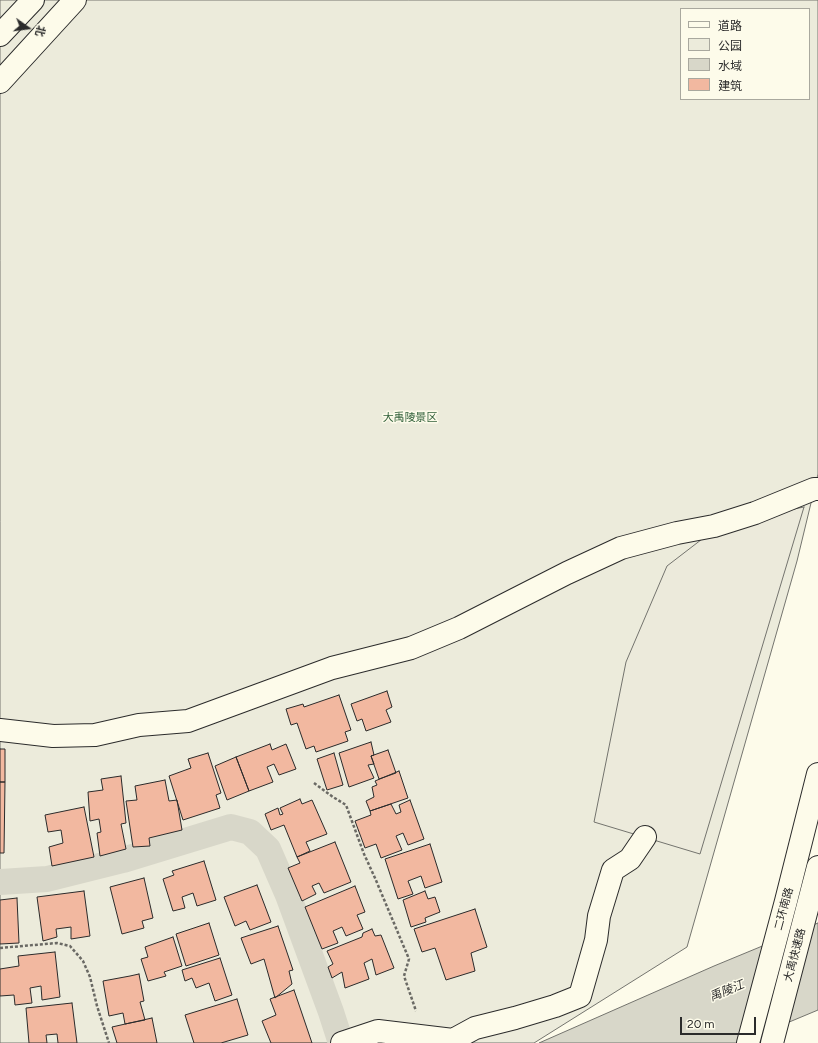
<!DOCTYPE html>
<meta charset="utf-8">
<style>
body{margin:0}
#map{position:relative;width:818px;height:1043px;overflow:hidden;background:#fdfbea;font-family:Figtree,"Noto Sans SC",sans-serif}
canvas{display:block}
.legend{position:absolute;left:680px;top:8px;width:130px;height:92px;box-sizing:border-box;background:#fdfbea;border:1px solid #a9a89e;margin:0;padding:5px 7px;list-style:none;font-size:12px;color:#2b2b2b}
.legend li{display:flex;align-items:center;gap:8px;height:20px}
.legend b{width:20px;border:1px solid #a9a89e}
.north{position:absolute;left:8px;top:8px;width:40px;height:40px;-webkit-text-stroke:3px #fdfbea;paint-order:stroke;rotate:104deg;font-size:11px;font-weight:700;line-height:16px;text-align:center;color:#2b2b2b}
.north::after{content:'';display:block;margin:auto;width:14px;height:18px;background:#2b2b2b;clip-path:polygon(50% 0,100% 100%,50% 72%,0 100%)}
.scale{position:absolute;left:680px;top:1017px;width:76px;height:18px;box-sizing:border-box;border:2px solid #2b2b2b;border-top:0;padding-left:5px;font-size:12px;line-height:14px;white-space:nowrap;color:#2b2b2b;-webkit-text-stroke:3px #fdfbea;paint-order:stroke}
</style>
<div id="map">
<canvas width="818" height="1043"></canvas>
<ul class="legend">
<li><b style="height:5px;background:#fdfbea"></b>道路</li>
<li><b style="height:11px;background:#ecebdb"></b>公园</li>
<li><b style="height:11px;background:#d8d7c9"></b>水域</li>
<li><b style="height:11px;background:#f2b8a0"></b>建筑</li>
</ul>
<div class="north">北</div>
<div class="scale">20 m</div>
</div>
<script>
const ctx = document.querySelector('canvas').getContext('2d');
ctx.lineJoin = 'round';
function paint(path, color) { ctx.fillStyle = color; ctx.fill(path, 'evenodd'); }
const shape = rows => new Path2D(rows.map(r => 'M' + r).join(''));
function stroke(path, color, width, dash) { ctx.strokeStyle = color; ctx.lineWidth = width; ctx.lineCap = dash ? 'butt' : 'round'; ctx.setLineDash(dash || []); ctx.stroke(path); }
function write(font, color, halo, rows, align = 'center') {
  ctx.font = font + ' Figtree,"Noto Sans SC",sans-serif'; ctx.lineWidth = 3; ctx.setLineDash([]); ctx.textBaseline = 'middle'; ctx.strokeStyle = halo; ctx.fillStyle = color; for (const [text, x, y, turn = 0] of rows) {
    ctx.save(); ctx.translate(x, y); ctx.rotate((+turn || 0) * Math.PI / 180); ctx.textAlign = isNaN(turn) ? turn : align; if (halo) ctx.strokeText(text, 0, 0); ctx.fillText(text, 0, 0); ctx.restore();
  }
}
const green = shape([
 [0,0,818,0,818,474,797,561,687,947,534,1043,0,1043,0,0],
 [681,9,809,9,809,99,681,99,681,9]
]);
const parking = shape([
 [804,507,700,854,594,822,626,662,667,566,723,523,804,507]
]);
const water = shape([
 [818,923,818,1010,739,1043,539,1043,714,966,818,923]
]);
const canal = shape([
 [0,882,47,879,123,860,231,827,250,832,268,849,288,895,331,1012,341,1043]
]);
const building = shape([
 [387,691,392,707,386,710,391,722,366,731,362,719,357,721,351,704,387,691],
 [339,695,351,730,345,732,348,741,316,752,314,746,306,749,297,723,291,725,286,709,303,704,304,707,339,695],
 [371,742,374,755,371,756,374,764,368,765,374,778,349,787,339,753,371,742],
 [270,744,272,750,286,744,296,769,279,775,274,764,267,767,273,782,249,791,236,757,270,744],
 [0,749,5,749,5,782,0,782,0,749],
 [388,750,396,773,379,779,371,756,388,750],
 [208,753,221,793,216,795,220,808,183,820,169,776,191,768,188,759,208,753],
 [334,753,343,785,327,790,317,759,334,753],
 [236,757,249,791,227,800,215,766,236,757],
 [399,771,408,798,370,811,366,801,374,797,372,787,377,785,375,781,399,771],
 [121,776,126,823,121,824,126,849,100,856,97,833,101,832,99,819,90,821,88,792,103,790,101,779,121,776],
 [165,780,169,801,177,800,182,830,149,838,150,846,133,847,126,801,137,800,135,786,165,780],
 [0,782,5,782,4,853,0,853,0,782],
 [300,799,302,804,312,800,327,834,306,842,310,851,297,857,284,825,271,830,265,814,278,808,280,815,283,814,280,808,300,799],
 [410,800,424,839,408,845,403,833,396,836,402,850,381,858,376,844,365,848,355,821,371,815,370,811,391,804,396,814,401,812,399,805,410,800],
 [84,807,94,857,52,866,49,847,63,843,61,830,48,832,45,815,84,807],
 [335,842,351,882,324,893,319,883,312,886,316,894,302,901,288,868,300,863,297,857,335,842],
 [430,844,442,882,425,888,421,876,408,881,413,894,398,899,385,859,430,844],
 [204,861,216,900,197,906,193,893,182,897,185,908,173,911,163,879,174,875,172,871,204,861],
 [144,878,153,918,142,921,144,928,122,934,110,887,144,878],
 [257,885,271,922,250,930,246,921,235,926,224,897,257,885],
 [355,886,365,912,357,915,363,929,346,936,342,927,333,931,338,943,322,949,305,907,355,886],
 [84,891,90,936,71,939,71,927,56,929,57,937,43,941,37,897,84,891],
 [425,891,428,899,435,897,440,912,425,918,426,922,411,927,403,900,425,891],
 [17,898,19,943,0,944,0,900,17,898],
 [475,909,487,947,471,953,475,971,446,980,435,948,422,952,414,929,475,909],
 [209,923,219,955,186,966,176,934,209,923],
 [278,926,293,970,289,971,292,984,275,998,264,959,251,964,241,938,278,926],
 [372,929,375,936,381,935,394,968,376,975,372,959,364,963,369,979,345,988,342,972,332,978,328,967,333,964,327,951,362,937,363,933,372,929],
 [173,937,182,966,164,972,166,976,148,981,141,959,148,957,145,947,173,937],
 [55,952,60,997,42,1000,41,986,30,988,32,1003,15,1005,14,995,0,996,0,969,19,966,18,956,55,952],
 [220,958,232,995,215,1001,209,983,196,988,192,978,185,981,182,970,220,958],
 [139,974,144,1001,140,1002,145,1020,125,1024,123,1013,109,1016,103,981,130,976,139,974],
 [294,990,312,1043,271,1043,262,1021,276,1015,270,999,294,990],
 [237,999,248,1035,221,1043,194,1043,185,1015,237,999],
 [72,1003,77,1043,58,1043,57,1034,46,1035,47,1043,29,1043,26,1008,72,1003],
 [152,1018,157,1043,117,1043,112,1027,152,1018]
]);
const path = shape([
 [314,783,333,797,346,805,364,854,375,878,409,959,404,976,416,1011],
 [0,948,57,943,70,946,83,961,90,977,97,1006,109,1043]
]);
const minor = shape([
 [0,35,33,0],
 [0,82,75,0],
 [0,730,53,736,95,735,139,725,188,721,332,668,411,648,459,628,567,573,621,548,677,533,714,526,755,513,814,489,818,489],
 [342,1043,378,1031,453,1040,475,1028,515,1018,555,1006,580,996,596,940,599,916,613,870,630,859,645,837]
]);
const major = shape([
 [748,1043,786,901,818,774]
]);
const highway = shape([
 [772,1043,818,867]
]);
const parkNames = [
 ["大禹陵景区",410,418]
];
const streetNames = [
 ["二环南路",784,909,-75],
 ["大禹快速路",795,955,-75]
];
const waterNames = [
 ["禹陵江",727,991,-22]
];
paint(green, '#ecebdb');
stroke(green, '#74746e', 1);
paint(parking, '#eceadb');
stroke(parking, '#74746e', 1);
paint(water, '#d8d7c9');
stroke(water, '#74746e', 1);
stroke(canal, '#d8d7c9', 26);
paint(building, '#f2b8a0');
stroke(building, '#2b2b2b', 1);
stroke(minor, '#2b2b2b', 24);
stroke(major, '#2b2b2b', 24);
stroke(highway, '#2b2b2b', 24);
stroke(path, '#6a6964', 2.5, [3, 2]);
stroke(minor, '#fdfbea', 22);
stroke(major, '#fdfbea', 22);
stroke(highway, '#fdfbea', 22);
write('11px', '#34623c', '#fdfbea', parkNames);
write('11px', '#2b2b2b', '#fdfbea', streetNames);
write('italic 12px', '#2b2b2b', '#fdfbea', waterNames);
</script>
